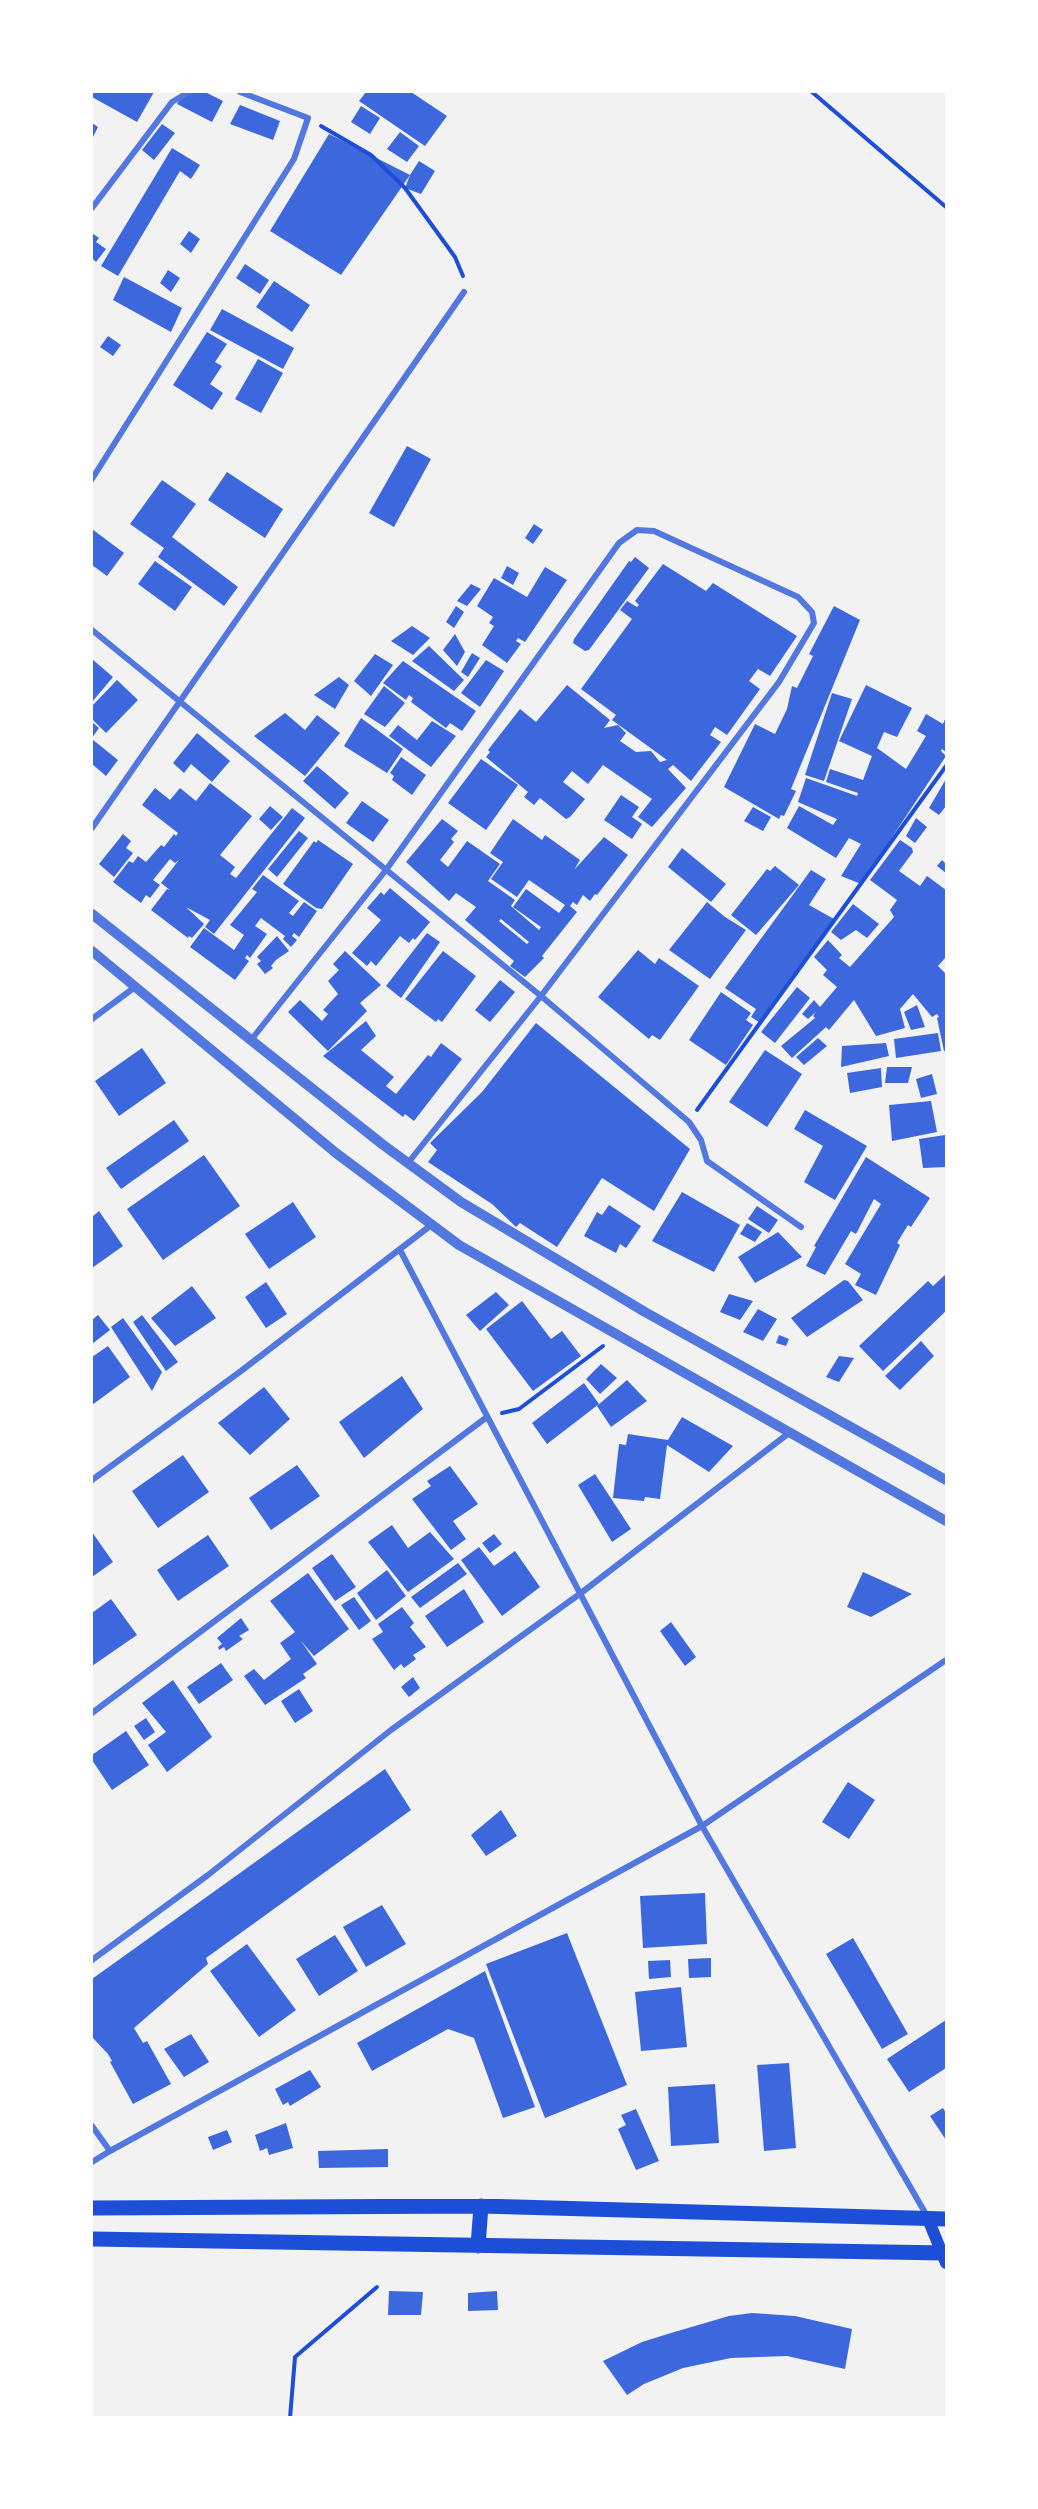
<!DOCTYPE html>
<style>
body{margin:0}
#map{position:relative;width:1038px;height:2509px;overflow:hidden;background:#f2f2f2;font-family:Poppins,sans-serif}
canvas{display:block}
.frame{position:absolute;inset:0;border:93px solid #fff;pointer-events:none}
</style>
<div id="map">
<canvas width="1038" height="2509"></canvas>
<div class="frame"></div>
</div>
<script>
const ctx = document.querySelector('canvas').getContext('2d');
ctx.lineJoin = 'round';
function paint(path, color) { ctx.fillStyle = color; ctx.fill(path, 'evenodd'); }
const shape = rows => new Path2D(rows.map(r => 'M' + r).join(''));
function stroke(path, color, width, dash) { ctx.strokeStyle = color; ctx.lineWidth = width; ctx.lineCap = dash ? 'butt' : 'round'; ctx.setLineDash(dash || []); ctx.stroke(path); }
const building = shape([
 [92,92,154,92,137,122,92,97],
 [184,92,205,92,223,101,212,122,177,104],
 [366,92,411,92,447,116,425,146,359,101],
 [240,105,280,121,273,140,230,124],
 [361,106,380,118,370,134,351,122],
 [92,123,98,127,92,139],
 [162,124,175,133,154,160,142,150],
 [400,132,419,146,407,162,387,149],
 [329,134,410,175,419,161,435,171,421,194,405,188,410,175,341,275,270,231],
 [172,148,200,165,191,179,180,171,118,276,101,266],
 [189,231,200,239,191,253,180,244],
 [92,233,99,238,96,242,106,249,96,262,92,258],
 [245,264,269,280,260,294,236,278],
 [168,270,180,278,171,292,160,283],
 [124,277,182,308,171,332,113,300],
 [274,281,310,305,292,332,256,307],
 [222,309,294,348,283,369,210,330],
 [207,332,227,344,215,362,222,366,210,384,223,393,212,410,173,385],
 [108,336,121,345,113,356,100,347],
 [258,359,283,373,261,413,235,399],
 [407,446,431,459,394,527,369,513],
 [227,472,283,509,265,538,208,500],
 [162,480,196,504,172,537,238,587,224,606,158,557,164,548,130,524],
 [534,524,543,530,533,544,525,538],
 [92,529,124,553,107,576,92,565],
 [635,557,649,568,589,650,585,651,573,643,574,639,629,561,631,562],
 [155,561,192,587,175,611,138,584],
 [663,564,706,591,713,583,797,636,770,676,758,669,749,681,760,689,727,735,715,727,710,735,721,742,691,781,673,765,668,769,686,788,652,827,638,817,652,799,603,765,588,784,572,771,563,782,585,799,570,817,566,819,540,798,534,805,524,797,528,792,486,757,490,752,488,750,520,709,536,722,567,685,610,720,604,728,618,725,626,733,620,741,636,752,651,751,660,762,667,760,612,720,616,715,581,689,632,619,620,610,627,601,637,607,639,605,635,601],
 [507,566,519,573,513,585,501,578],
 [545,567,567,580,525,642,518,638,516,641,521,644,507,663,482,645,494,626,489,623,493,617,477,606,494,578,527,597],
 [471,584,481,589,467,606,457,601],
 [456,606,464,612,454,628,446,622],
 [834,606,860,620,791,789,796,791,784,816,781,815,779,819,724,787,755,724,775,734,787,709,792,686,797,688,813,656,809,654],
 [412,626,430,638,413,655,391,641],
 [455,634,465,652,457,666,443,650],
 [429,646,464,680,454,691,412,661],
 [472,653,480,658,468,677,461,672],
 [375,654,393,665,371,696,354,681],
 [92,659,113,677,92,702],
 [486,660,504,671,480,707,461,693],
 [403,661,476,711,462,731,450,723,446,728,411,702,413,698,409,695,406,700,383,683],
 [339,677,349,685,335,709,314,695],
 [117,680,138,700,106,733,92,719,92,706],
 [866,685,912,708,897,737,884,732,877,748,906,769,926,736,917,731,926,714,943,724,946,717,946,752,942,749,941,751,946,756,861,884,841,876,861,844,849,838,836,858,787,828,799,806,833,825,837,819,798,802,806,778,857,796,858,793,826,782,830,769,863,780,872,756,839,741],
 [384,686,405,703,385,727,364,714],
 [832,693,852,699,824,781,805,775],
 [285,713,305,730,317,715,340,733,305,776,254,736],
 [361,718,403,749,387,773,344,746],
 [432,721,456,736,431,767,389,736,398,725,417,740],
 [92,722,99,728,92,738],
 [197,733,230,761,212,782,191,764,184,773,173,763],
 [92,739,118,760,106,776,92,764],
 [401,757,426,775,412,795,392,780,394,776,390,773],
 [481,759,518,785,486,830,448,803],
 [317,766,349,793,335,809,303,781],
 [946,779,946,806,939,815,929,808],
 [210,783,252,816,220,855,235,867,230,874,236,878,292,808,305,818,214,934,205,927,210,920,186,907,204,924,192,938,189,936,188,938,151,910,167,889,170,890,161,883,179,860,175,863,170,859,153,880,160,885,150,898,146,895,141,903,113,882,129,861,133,863,138,856,146,862,161,845,164,847,174,834,176,836,178,833,142,805,155,788,170,800,180,788,196,801],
 [621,795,639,807,632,817,642,824,632,839,604,820],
 [362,801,389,820,373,842,346,823],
 [270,806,283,817,271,830,259,819],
 [753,807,771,817,763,831,744,821],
 [916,818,927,827,915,843,906,836],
 [442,819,458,831,451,839,454,842,440,860,448,867,467,841,500,864,488,881,515,900,511,906,539,930,541,927,513,907,526,889,559,913,565,905,529,880,517,897,491,879,503,862,490,853,513,819,542,840,545,835,580,860,574,870,604,837,628,855,597,895,595,894,590,901,583,895,577,905,573,902,570,906,577,912,542,956,544,958,525,977,510,966,514,961,465,920,476,907,456,893,449,901,406,862],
 [501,919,529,942,527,944,499,921],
 [299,831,308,838,277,877,268,869],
 [123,834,131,841,126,848,133,853,114,877,99,864],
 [318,840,353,864,322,909,316,908,283,884,314,841,316,843],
 [900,840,912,848,913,852,899,871,920,886,927,876,946,890,946,957,938,966,946,974,946,1051,944,1051,937,1018,939,1017,937,1014,932,1017,913,994,900,1009,905,1028,876,1036,854,1000,829,1030,826,1027,792,1058,781,1046,815,1018,813,1016,816,1012,808,1019,802,1014,814,1000,820,1007,837,987,823,975,827,970,814,957,828,940,842,955,839,958,850,967,894,917,890,910,897,900,870,880],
 [682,848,726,884,711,902,668,867],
 [942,860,946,864,946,873,937,866],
 [775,866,799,885,756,935,731,915,767,869,770,871],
 [811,870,826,879,809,905,834,919,759,1022,751,1017,756,1009,725,988],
 [263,875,299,901,289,913,293,916,304,902,317,911,299,937,294,933,292,936,297,940,291,947,283,939,285,936,261,918,255,926,267,934,250,958,247,955,245,958,249,961,235,980,190,947,204,928,234,950,244,935,230,925,257,892,252,889],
 [390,888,430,922,415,940,413,938,409,943,400,936,376,966,371,961,367,966,352,953,381,920,367,908,381,892,384,895],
 [707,902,725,917,746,930,710,979,669,950],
 [853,904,879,924,867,938,856,930,841,940,831,932],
 [427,933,440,942,401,998,386,986],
 [277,936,289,951,276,960,271,966,273,968,265,974,257,964,261,961,257,957],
 [638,950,655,964,659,958,699,986,660,1040,652,1035,649,1039,598,997],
 [345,951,381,985,360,1003,367,1011,328,1051,288,1012,300,1000,322,1021,328,1014,323,1010,338,994,328,981,339,970,333,964],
 [443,951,476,976,442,1022,438,1019,436,1022,405,999],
 [500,980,515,992,490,1022,475,1010],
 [797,987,810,998,775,1043,761,1032],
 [721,992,751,1013,746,1020,753,1025,726,1065,689,1040],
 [917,1005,925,1027,911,1030,904,1012],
 [366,1021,376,1036,361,1050,394,1077,386,1086,396,1094,428,1055,431,1057,441,1043,462,1059,414,1121,405,1114,403,1117,323,1056],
 [536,1023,690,1149,654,1211,602,1178,557,1247,520,1223,516,1227,492,1204,428,1162,437,1150,430,1143,482,1092],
 [938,1033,941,1051,896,1058,894,1039],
 [818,1038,827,1046,804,1065,796,1057],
 [886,1043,889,1056,841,1067,842,1046],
 [142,1048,166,1083,119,1116,95,1081],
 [765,1050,802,1074,767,1127,729,1102],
 [887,1067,912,1067,908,1083,885,1083],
 [881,1068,882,1087,850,1093,847,1073],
 [932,1074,937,1094,921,1098,916,1079],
 [931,1101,937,1132,892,1141,889,1105],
 [805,1110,867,1146,835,1200,804,1182,823,1146,794,1129],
 [174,1120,189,1141,121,1189,106,1168],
 [945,1135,946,1167,923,1168,919,1139],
 [204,1155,240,1206,163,1260,127,1209],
 [866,1157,930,1198,911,1227,908,1225,897,1243,900,1245,876,1295,855,1285,861,1274,845,1264,881,1204,874,1199,856,1234,851,1231,825,1275,806,1266,816,1247,814,1246],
 [682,1192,740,1225,714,1272,652,1241],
 [293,1202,316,1237,269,1269,245,1234],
 [609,1205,641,1226,626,1248,620,1244,616,1253,584,1236,597,1212,602,1215],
 [757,1206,778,1220,769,1233,748,1219],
 [99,1211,123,1246,92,1268,92,1217],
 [747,1223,762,1232,755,1242,740,1234],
 [778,1232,802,1257,755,1283,738,1257],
 [946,1274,946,1311,883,1371,859,1346,928,1281,933,1286],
 [844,1280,848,1281,863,1300,807,1337,791,1318],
 [266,1282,287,1314,266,1328,245,1297],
 [192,1286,216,1318,175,1346,151,1318],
 [496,1292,509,1305,480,1331,466,1315],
 [729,1294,753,1301,740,1320,720,1312],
 [522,1301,551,1339,562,1331,581,1356,533,1391,486,1329],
 [758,1309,777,1319,763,1341,743,1332],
 [98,1315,110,1330,92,1344,92,1320],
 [142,1315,178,1362,166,1371,133,1322],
 [123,1318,162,1372,152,1391,111,1327],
 [779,1335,789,1339,786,1346,776,1343],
 [921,1341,934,1356,900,1390,885,1376],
 [108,1346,130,1377,92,1405,92,1357],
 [839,1356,854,1358,839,1382,826,1377],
 [601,1364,617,1378,600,1394,586,1379],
 [402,1376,423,1409,364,1458,339,1422],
 [627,1380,647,1401,611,1427,597,1406],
 [584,1383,599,1404,547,1444,532,1423],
 [264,1387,290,1419,250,1455,218,1423],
 [682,1417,733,1446,709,1472,667,1445,660,1499,645,1497,644,1501,613,1498,619,1444,626,1445,628,1434,668,1440],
 [183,1455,209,1492,158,1528,132,1491],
 [297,1465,320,1496,271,1530,249,1498],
 [450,1466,478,1504,453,1521,466,1539,451,1550,412,1499,431,1486,427,1481],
 [595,1474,631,1529,612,1542,578,1485],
 [392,1525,408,1548,430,1532,454,1559,408,1592,368,1542],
 [92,1532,113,1562,92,1577],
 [494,1534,502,1544,490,1553,482,1543],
 [208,1535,229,1566,178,1601,157,1570],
 [479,1547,494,1566,515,1551,540,1587,502,1616,461,1560],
 [332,1554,356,1587,335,1601,312,1568],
 [458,1563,467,1574,420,1608,411,1597],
 [387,1570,406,1596,376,1620,357,1593],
 [863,1572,912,1594,871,1617,847,1607],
 [308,1573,349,1629,314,1656,301,1641,317,1664,303,1674,306,1678,265,1705,244,1676,254,1669,264,1680,291,1659,280,1643,295,1632,270,1601],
 [464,1589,484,1622,447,1647,425,1616],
 [354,1597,371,1621,359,1630,341,1605],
 [111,1599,137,1635,92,1666,92,1613],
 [402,1607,414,1623,410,1627,426,1647,413,1655,416,1659,404,1668,401,1664,394,1670,372,1639,383,1632,378,1624],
 [241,1618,249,1630,239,1636,243,1639,226,1651,224,1647,219,1650,218,1647,222,1644,217,1638],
 [671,1622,696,1657,685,1666,660,1631],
 [221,1663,233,1680,199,1704,187,1687],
 [413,1677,420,1688,409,1697,401,1687],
 [173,1680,212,1737,167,1772,148,1745,166,1732,142,1703],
 [299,1689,313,1711,295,1723,281,1701],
 [146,1718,155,1732,144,1740,134,1726],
 [126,1731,149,1765,112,1790,92,1760,92,1755],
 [385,1769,411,1810,206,1958,208,1964,134,2028,143,2043,147,2041,171,2084,133,2104,110,2062,112,2061,108,2054,92,2037,92,1979],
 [848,1782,875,1800,849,1839,822,1822],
 [501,1810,517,1836,486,1856,471,1835],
 [705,1893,707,1944,643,1948,640,1896],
 [382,1905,406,1944,366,1967,343,1927],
 [567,1933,627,2085,545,2118,486,1964],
 [335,1935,358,1971,319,1996,296,1959],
 [853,1938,908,2034,882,2049,826,1954],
 [247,1944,296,2010,259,2037,210,1971],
 [711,1958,711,1977,689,1978,688,1959],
 [670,1960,671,1977,649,1979,648,1961],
 [485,1971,535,2107,503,2118,474,2038,448,2029,372,2071,357,2043],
 [681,1987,687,2047,641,2051,635,1992],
 [946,2020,946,2068,909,2092,887,2059],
 [191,2034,209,2062,184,2077,164,2049],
 [789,2063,796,2148,764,2151,757,2065],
 [310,2070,321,2087,290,2106,288,2102,283,2105,275,2089],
 [715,2084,719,2143,671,2146,668,2087],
 [943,2108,946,2113,946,2140,930,2116],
 [636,2109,659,2161,636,2170,618,2129,626,2125,621,2115],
 [286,2123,293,2148,269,2155,267,2148,260,2151,255,2135],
 [227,2130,232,2142,213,2150,208,2137],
 [388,2149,388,2167,319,2168,318,2151],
 [389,2291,423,2292,421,2315,388,2315],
 [497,2291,498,2310,468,2311,468,2293],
 [752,2313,795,2316,852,2329,845,2369,787,2356,731,2358,683,2368,644,2384,627,2395,603,2361,642,2342,671,2333,729,2316]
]);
const path = shape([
 [812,92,946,207],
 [321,126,371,155,405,188,455,257,463,276],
 [697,1110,946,766],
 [502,1413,519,1409,603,1346],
 [290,2418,295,2357,377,2287]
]);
const minor = shape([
 [92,208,172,102,189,92],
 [92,479,294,159,308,118,240,92],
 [92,630,541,996,689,1122,701,1140,707,1161,801,1227],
 [92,828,464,292],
 [92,1019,135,987],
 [251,1040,386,870,619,543,637,530,654,531,798,597,812,612,814,623,779,682,541,996,408,1163],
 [400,1250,702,1826,927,2216],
 [92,1480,241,1371,430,1226],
 [92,1713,487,1417],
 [92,1960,208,1875,391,1730,581,1593,789,1433],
 [92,2126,110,2151,92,2162],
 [110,2151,702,1826,946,1660]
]);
const tertiary = shape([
 [92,914,382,1144,461,1202,645,1312,946,1480],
 [92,951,336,1153,459,1245,946,1521]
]);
const secondary = shape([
 [928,2219,946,2263]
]);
const primary = shape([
 [92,2208,481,2206,946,2219],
 [92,2239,946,2253],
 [478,2246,481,2206]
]);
paint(building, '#3d67dc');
stroke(path, '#1d4ed8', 4);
stroke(minor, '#5277de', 6);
stroke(tertiary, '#5277de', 10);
stroke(secondary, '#1d4ed8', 12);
stroke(primary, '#1d4ed8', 15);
</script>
